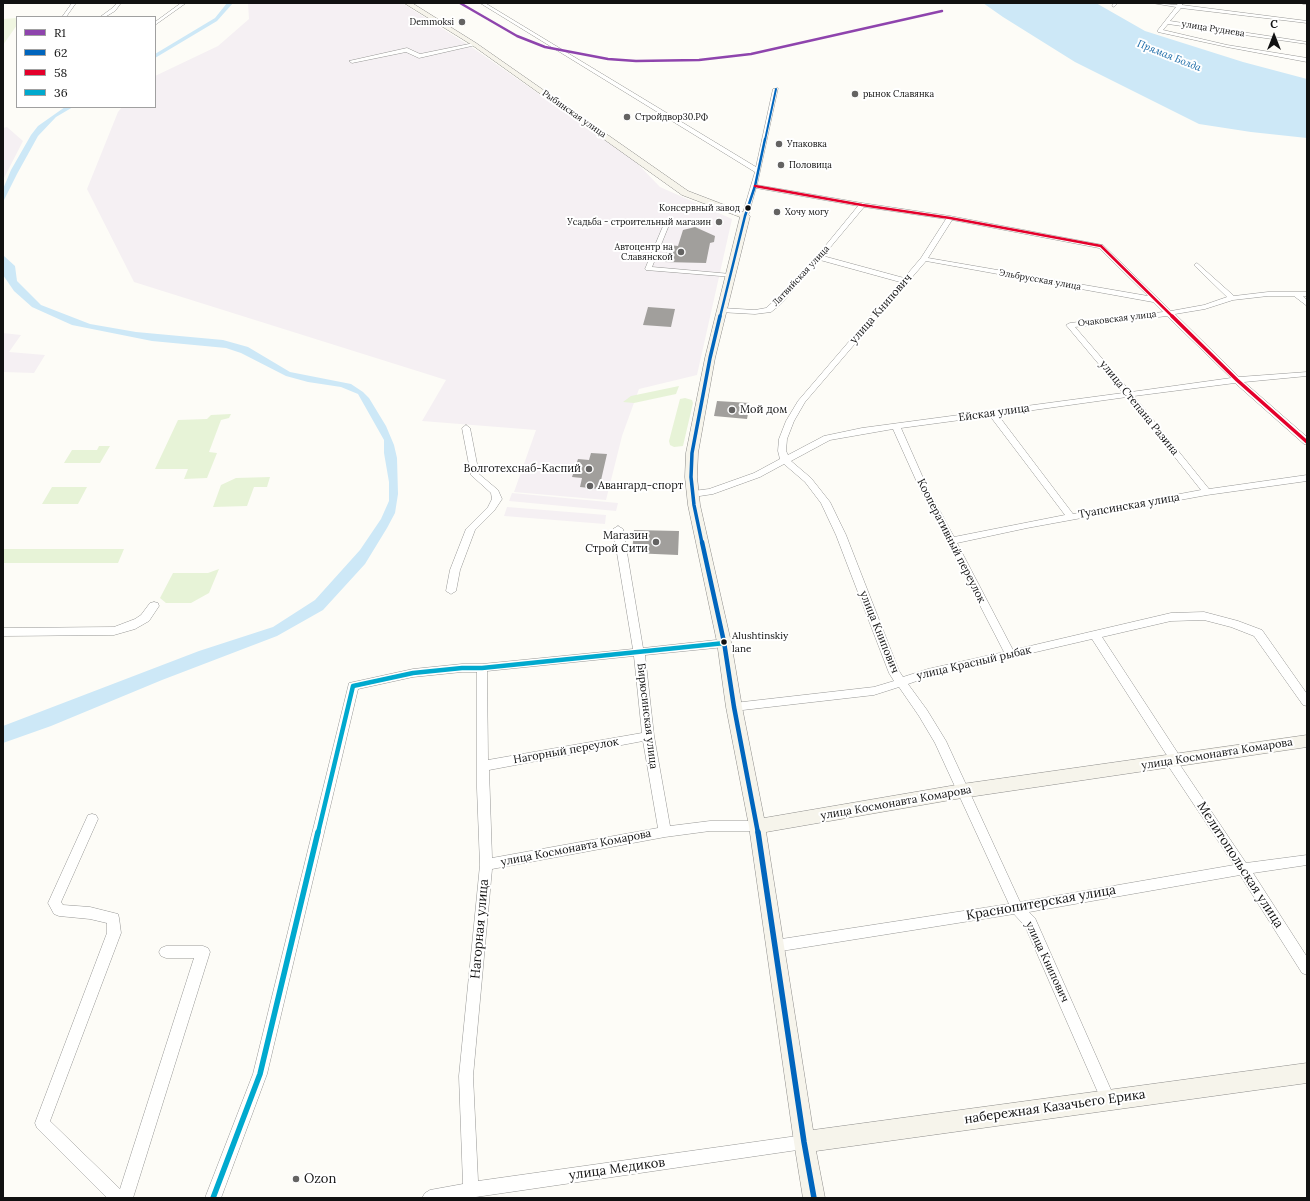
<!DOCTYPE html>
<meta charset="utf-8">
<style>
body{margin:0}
#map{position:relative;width:1310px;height:1201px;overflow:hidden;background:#fdfcf7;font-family:Lora,serif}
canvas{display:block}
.frame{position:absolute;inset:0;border:4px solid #111;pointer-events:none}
.legend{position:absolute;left:16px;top:16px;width:140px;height:92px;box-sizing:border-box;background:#fff;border:1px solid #a0a0a0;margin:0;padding:5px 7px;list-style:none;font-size:12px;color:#111}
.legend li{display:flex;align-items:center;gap:8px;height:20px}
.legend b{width:20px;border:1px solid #a0a0a0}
.north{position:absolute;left:1254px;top:16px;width:40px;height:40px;-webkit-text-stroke:3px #fff;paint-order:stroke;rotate:0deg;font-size:11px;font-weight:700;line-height:16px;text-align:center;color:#111}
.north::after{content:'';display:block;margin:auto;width:14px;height:18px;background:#111;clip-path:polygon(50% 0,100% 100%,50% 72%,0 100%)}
</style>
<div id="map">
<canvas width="1310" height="1201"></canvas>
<div class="frame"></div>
<ul class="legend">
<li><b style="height:5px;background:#8e44ad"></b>R1</li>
<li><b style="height:5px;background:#0065bd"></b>62</li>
<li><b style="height:5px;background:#e4002b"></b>58</li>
<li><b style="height:5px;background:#00a9ce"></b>36</li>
</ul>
<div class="north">С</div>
</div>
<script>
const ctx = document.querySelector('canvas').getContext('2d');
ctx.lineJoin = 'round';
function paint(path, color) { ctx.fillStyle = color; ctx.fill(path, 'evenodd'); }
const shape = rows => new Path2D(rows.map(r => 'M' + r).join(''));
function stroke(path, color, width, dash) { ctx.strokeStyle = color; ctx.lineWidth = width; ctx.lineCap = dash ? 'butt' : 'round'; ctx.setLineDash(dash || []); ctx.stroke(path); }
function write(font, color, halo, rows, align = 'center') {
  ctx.font = font + ' Lora,serif'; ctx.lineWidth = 4; ctx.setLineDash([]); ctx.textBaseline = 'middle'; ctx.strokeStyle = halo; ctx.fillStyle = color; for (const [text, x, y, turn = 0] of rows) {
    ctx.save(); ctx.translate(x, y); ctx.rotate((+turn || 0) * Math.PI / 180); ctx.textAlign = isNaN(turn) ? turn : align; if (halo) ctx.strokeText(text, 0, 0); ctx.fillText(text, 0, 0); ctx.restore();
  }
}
const industrial = shape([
 [248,3,402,3,473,48,635,161,660,187,732,219,697,375,639,389,622,436,606,500,514,492,536,430,422,421,446,380,134,282,87,189,118,112,122,107,155,107,155,76,218,46,249,19],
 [7,127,23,141,3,180,3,128],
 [3,333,21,335,9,352,45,355,34,373,3,372],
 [512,493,618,503,616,511,509,501],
 [507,507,606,515,605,524,504,516]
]);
const green = shape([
 [679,386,676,394,634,403,623,402,631,396],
 [685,398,692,400,693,403,683,446,674,447,670,445,669,441,680,399],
 [231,414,229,418,221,420,209,452,217,453,207,478,184,479,188,469,155,469,178,420,207,419,211,415],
 [99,446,110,446,100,463,64,463,72,450,97,450],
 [270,477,267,487,254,487,247,506,213,507,221,485,236,478],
 [52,487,87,487,78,504,42,504],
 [3,549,124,549,118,563,3,563],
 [219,569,209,593,191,603,166,603,160,598,173,573,208,573]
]);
const pitch = shape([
 [17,18,17,25,3,45,3,19]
]);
const water = shape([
 [227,3,233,3,217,21,155,58,155,54,215,18],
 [983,3,1096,3,1145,31,1243,62,1307,79,1307,138,1251,132,1199,124,1075,62,1003,17],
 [65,107,73,107,56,117,38,136,17,174,3,202,3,189,11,170,31,135,38,126],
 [3,252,4,256,15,266,17,281,41,305,90,324,136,332,223,340,248,347,290,372,351,384,363,392,369,398,386,426,394,445,397,458,398,494,395,513,387,528,365,564,323,610,277,636,162,680,51,726,3,743,3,726,199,651,273,627,315,600,360,550,381,519,389,501,389,482,384,453,384,440,358,394,341,387,308,382,286,376,241,353,226,348,152,341,72,325,32,307,14,291,3,275]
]);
const building = shape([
 [695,227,715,236,714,242,710,243,706,263,664,262,669,245,678,246,683,230],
 [648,307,675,309,671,327,643,325],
 [717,401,750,403,747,419,714,416],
 [591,453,607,454,599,489,580,487,582,478,572,477,578,459,589,460],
 [634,530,679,531,678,555,632,553]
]);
const minor = shape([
 [72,3,76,3,66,17,62,17,72,3],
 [117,3,121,3,115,11,105,17,100,17,111,9,117,3],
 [181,3,186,3,155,25,155,22,181,3],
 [480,3,485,3,756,167,773,89,778,88,757,185,862,203,950,216,1103,245,1171,311,1204,305,1227,297,1195,266,1195,264,1197,263,1234,296,1268,292,1307,292,1307,296,1303,296,1307,300,1307,306,1294,296,1268,296,1233,300,1205,309,1175,314,1239,377,1307,372,1307,376,1244,382,1307,437,1307,445,1304,444,1235,383,1134,396,1209,489,1307,475,1307,481,1207,495,1027,528,957,543,1013,650,1171,613,1204,612,1238,621,1262,630,1307,694,1307,706,1303,705,1254,636,1231,627,1204,620,1171,621,1102,637,1181,758,1183,761,1180,765,1246,863,1307,855,1307,865,1253,873,1307,957,1307,975,1302,973,1240,875,1029,912,1035,918,1115,1099,1113,1104,1108,1106,1103,1104,1025,926,1014,914,775,952,770,950,768,946,770,942,775,940,1009,904,935,743,919,716,899,687,874,695,734,711,730,710,729,707,730,704,734,703,874,687,894,681,889,673,836,535,821,503,805,482,784,464,760,477,713,494,693,497,688,494,693,491,709,489,754,473,780,459,778,451,779,439,786,421,798,401,900,282,820,260,780,305,771,312,755,314,719,312,718,310,722,308,755,310,766,308,774,301,817,256,858,206,756,188,748,216,743,217,742,216,755,172,480,3],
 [864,207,946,219,921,258,904,278,823,256,864,207],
 [952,220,1099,248,1148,296,928,258,952,220],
 [926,261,1153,302,1163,312,1070,323,1066,325,1123,393,862,428,824,436,788,455,786,451,787,439,794,421,805,402,926,261],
 [1167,316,1231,378,1131,392,1075,327,1167,316],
 [1127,397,1201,490,1073,514,998,415,1127,397],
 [990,416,1065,515,954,537,928,489,901,428,990,416],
 [893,429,920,489,1004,652,928,669,903,677,899,671,846,535,830,502,811,478,791,461,830,440,893,429],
 [1092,639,1168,757,1165,761,1167,764,1234,865,1020,902,946,741,927,710,908,684,928,677,1092,639],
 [1114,3,1118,3,1114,7,1112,6,1114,3],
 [1152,3,1177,5,1178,3,1182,3,1182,5,1307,21,1307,23,1181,8,1170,21,1307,42,1307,44,1168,24,1163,30,1227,45,1307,58,1307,62,1227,47,1158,32,1158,30,1176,7,1152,3],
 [1301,3,1307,3,1307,4,1303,4,1301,3],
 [474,43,476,45,419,58,406,52,352,63,349,61,407,48,420,54,474,43],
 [666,219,671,220,652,267,731,274,735,276,733,277,646,270,645,269,666,219],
 [466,425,470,428,479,474,498,490,502,499,494,511,475,530,460,570,456,591,451,594,446,591,450,570,466,529,488,507,492,499,491,493,471,475,462,428,466,425],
 [618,526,623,529,643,648,725,639,729,640,730,643,729,646,725,647,645,655,654,736,670,826,710,821,757,821,761,822,763,826,761,830,757,831,710,831,665,837,492,869,473,1076,478,1181,804,1135,809,1137,811,1142,809,1147,804,1149,469,1198,422,1198,425,1193,430,1190,463,1184,459,1076,480,865,477,788,477,672,462,672,413,677,358,689,267,1074,221,1198,205,1198,253,1074,349,683,413,669,462,664,482,664,633,649,613,529,618,526],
 [634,656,642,733,488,760,487,671,634,656],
 [643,741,658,828,492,858,489,770,643,741],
 [154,602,158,603,159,606,149,621,135,629,114,635,3,636,3,628,114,627,135,619,141,615,150,603,154,602],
 [92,814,96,815,98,819,61,902,63,905,90,907,118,914,119,918,121,933,50,1121,120,1189,194,958,166,958,161,956,159,952,161,948,166,946,203,946,208,948,210,952,133,1198,107,1198,37,1128,35,1123,107,933,107,923,90,919,59,916,54,914,48,903,88,815,92,814]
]);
const secondary = shape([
 [404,3,412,3,476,43,688,191,748,214,750,216,715,358,698,453,697,477,700,505,731,642,742,707,764,818,962,784,1307,735,1307,747,962,798,766,832,813,1130,1307,1063,1307,1083,816,1151,825,1198,803,1198,794,1142,749,826,726,707,717,642,688,505,685,477,686,453,705,358,740,217,682,195,472,45,404,3]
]);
const bus1Far4 = shape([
 [765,140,776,89]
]);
const bus1Far3 = shape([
 [720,317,745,216,755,186,765,139]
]);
const bus1Far2 = shape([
 [702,543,694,505,691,477,692,453,710,358,720,316]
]);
const bus1Far1 = shape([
 [702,542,724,642,734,707,758,833]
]);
const bus1 = shape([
 [758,832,804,1142,814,1198]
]);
const bus2Far1 = shape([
 [755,186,862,205,950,218,1101,246,1173,317]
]);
const bus2 = shape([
 [1172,316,1237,380,1307,442]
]);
const bus3Far1 = shape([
 [318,833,353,686,413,673,462,668,482,668,725,643]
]);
const bus3 = shape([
 [213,1198,260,1074,318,832]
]);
const rail1 = shape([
 [460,3,517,36,545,47,608,59,636,61,699,60,751,54,942,11]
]);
const markers = [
 [462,22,4,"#646362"],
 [855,94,4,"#646362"],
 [627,117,4,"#646362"],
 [779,144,4,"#646362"],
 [781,165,4,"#646362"],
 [748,208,3.5,"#111"],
 [777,212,4,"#646362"],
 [719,222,4,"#646362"],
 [681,252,4,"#646362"],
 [732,410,4,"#646362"],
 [589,469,4,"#646362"],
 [590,486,4,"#646362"],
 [656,542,4,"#646362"],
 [724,642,3.5,"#111"],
 [296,1179,4,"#646362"]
];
const farPoinames = [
 ["Demmoksi",454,22,"right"],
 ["рынок Славянка",863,94],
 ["Стройдвор30.РФ",635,117],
 ["Упаковка",787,144],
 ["Половица",789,165],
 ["Хочу могу",785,212],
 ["Усадьба - строительный магазин",711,222,"right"],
 ["Автоцентр на",673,247,"right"],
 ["Славянской",673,257,"right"]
];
const farStreetnames = [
 ["улица Руднева",1213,29,9],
 ["Рыбинская улица",574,114,35],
 ["Латвийская улица",801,276,-47],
 ["Эльбрусская улица",1040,280,10],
 ["Очаковская улица",1117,319,-7]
];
const farBusnames = [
 ["Консервный завод",740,208]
];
const farWaternames = [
 ["Прямая Болда",1169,56,22]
];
const busNames = [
 ["Alushtinskiy",732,636],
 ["lane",732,649]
];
const streetNames = [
 ["улица Книпович",881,309,-49],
 ["улица Степана Разина",1139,408,51],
 ["Ейская улица",994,413,-8],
 ["Туапсинская улица",1129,506,-10],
 ["Кооперативный переулок",951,541,63],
 ["улица Книпович",879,632,68],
 ["улица Красный рыбак",974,663,-13],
 ["Бирюсинская улица",647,716,83],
 ["Нагорный переулок",566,751,-10],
 ["улица Космонавта Комарова",1217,754,-9],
 ["улица Космонавта Комарова",896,803,-10],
 ["улица Космонавта Комарова",576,848,-11],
 ["улица Книпович",1047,962,65]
];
const poiNames = [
 ["Мой дом",740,410],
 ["Волготехснаб-Каспий",581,469,"right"],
 ["Авангард-cпорт",598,486],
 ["Магазин",648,536,"right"],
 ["Строй Сити",648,549,"right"]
];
const nearStreetnames = [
 ["Мелитопольская улица",1240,865,57],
 ["Краснопитерская улица",1041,903,-10],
 ["Нагорная улица",480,929,-85],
 ["набережная Казачьего Ерика",1055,1107,-8],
 ["улица Медиков",617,1169,-8]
];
const nearPoinames = [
 ["Ozon",304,1179]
];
paint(industrial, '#f5f0f3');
paint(green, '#e7f3d7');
paint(pitch, '#f0f6e1');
paint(water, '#cde8f7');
paint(building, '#a19f9c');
stroke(minor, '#979795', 1);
stroke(secondary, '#8e8d8b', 1);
paint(minor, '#fffffe');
paint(secondary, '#f6f4eb');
stroke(bus1Far4, '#0065bd', 2);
stroke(bus1Far3, '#0065bd', 2.5);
stroke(bus1Far2, '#0065bd', 3.5);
stroke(bus1Far1, '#0065bd', 4.5);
stroke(bus1, '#0065bd', 5.5);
stroke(bus2Far1, '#e4002b', 2.5);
stroke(bus2, '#e4002b', 3.5);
stroke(bus3Far1, '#00a9ce', 4.5);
stroke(bus3, '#00a9ce', 5.5);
stroke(rail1, '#8e44ad', 2.5);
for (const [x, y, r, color] of markers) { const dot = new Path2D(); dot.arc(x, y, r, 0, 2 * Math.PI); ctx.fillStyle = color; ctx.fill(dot); stroke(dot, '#fff', 1.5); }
write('9px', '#111', '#fff', farPoinames, 'left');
write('9px', '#111', '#fff', farStreetnames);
write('9px', '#111', '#fff', farBusnames, 'right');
write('italic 10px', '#1768a6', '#fff', farWaternames);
write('10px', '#111', '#fff', busNames, 'left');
write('11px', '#111', '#fff', streetNames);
write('11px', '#111', '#fff', poiNames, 'left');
write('13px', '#111', '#fff', nearStreetnames);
write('13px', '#111', '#fff', nearPoinames, 'left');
</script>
